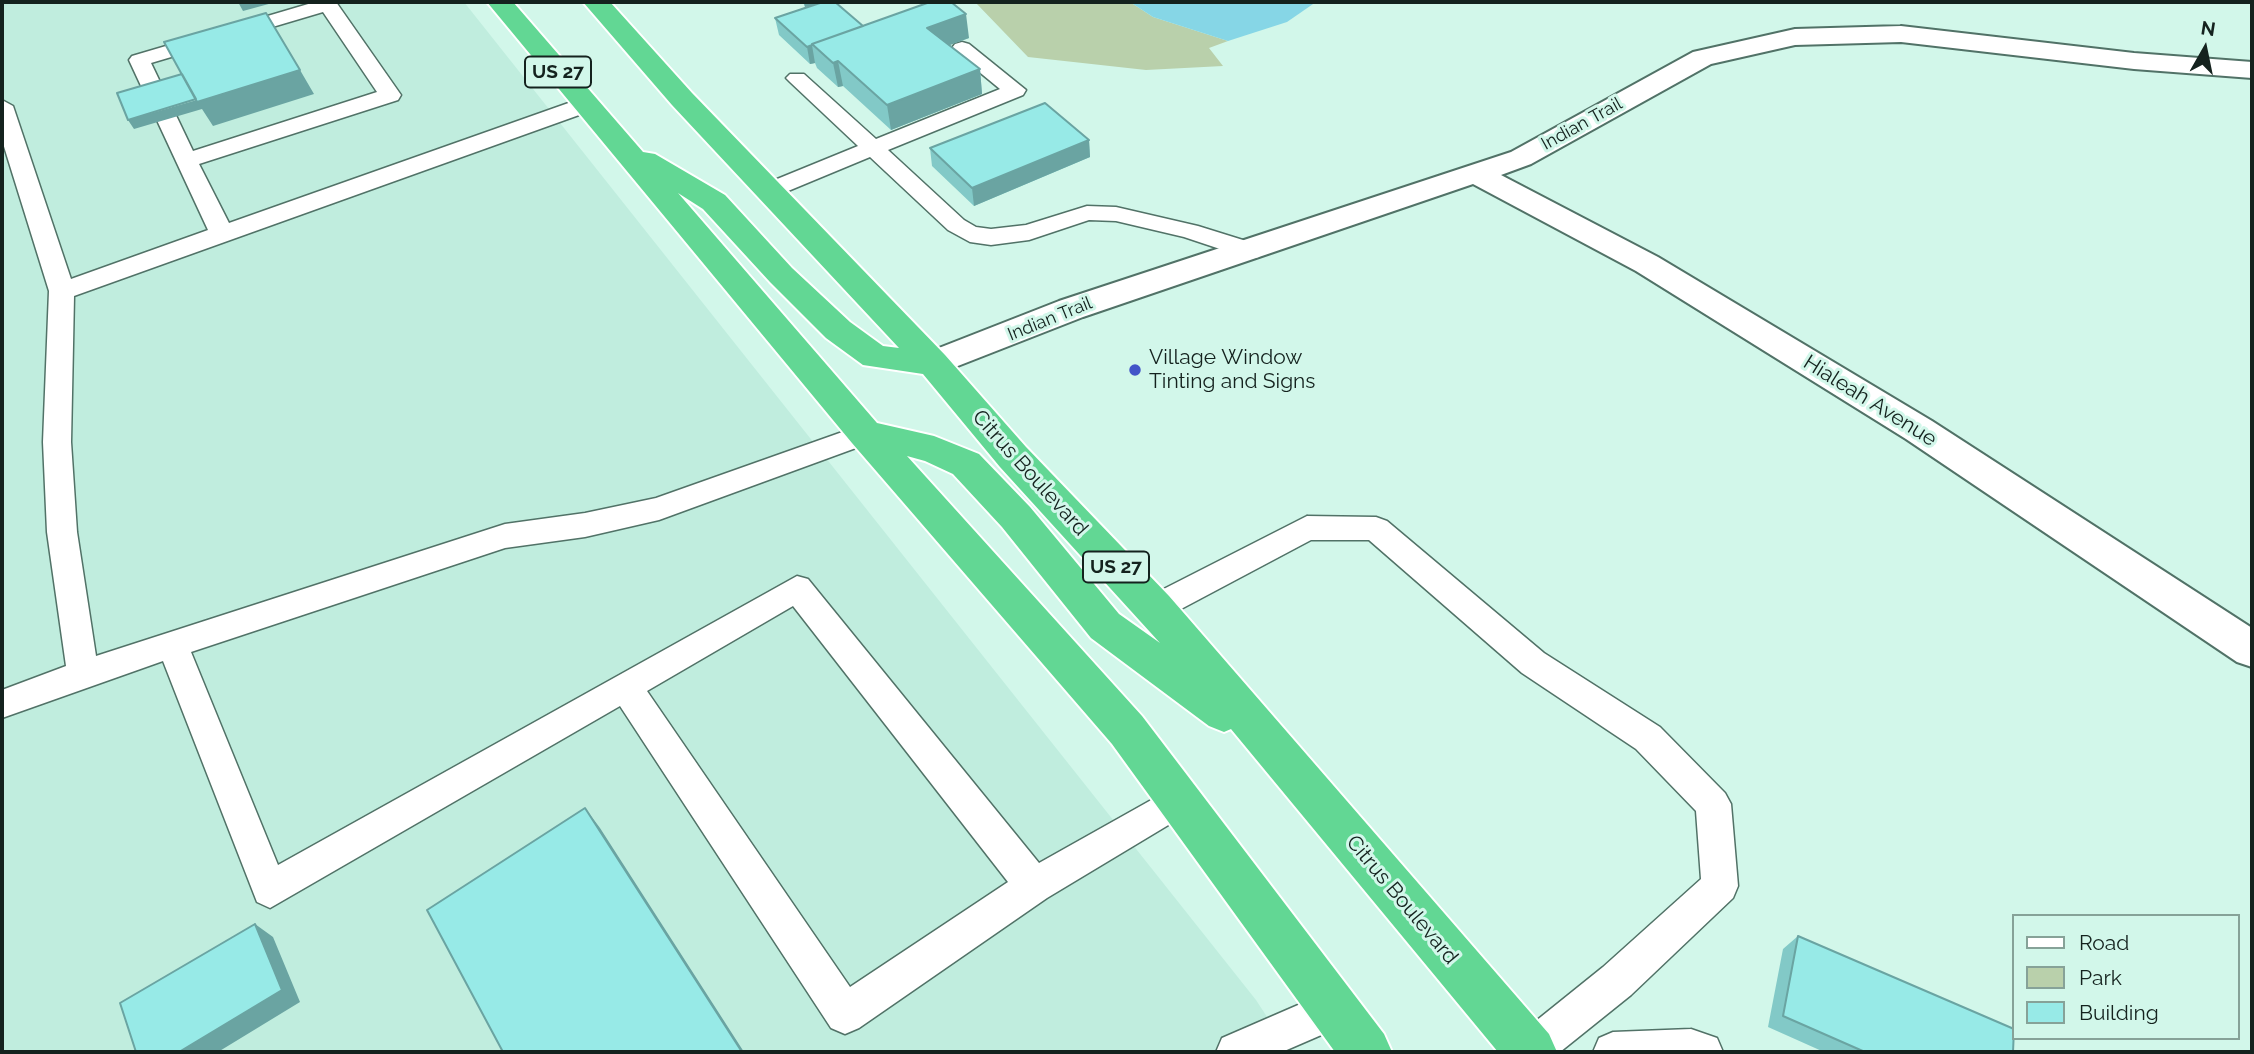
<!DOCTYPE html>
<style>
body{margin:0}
#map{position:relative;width:2254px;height:1054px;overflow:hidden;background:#d2f7ea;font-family:Raleway,sans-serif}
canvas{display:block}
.frame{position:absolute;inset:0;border:4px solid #14221e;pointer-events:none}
.legend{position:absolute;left:2012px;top:914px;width:228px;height:126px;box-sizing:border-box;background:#d2f7ea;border:2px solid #86a298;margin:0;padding:9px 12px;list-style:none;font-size:21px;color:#14221e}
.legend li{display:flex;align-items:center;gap:14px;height:35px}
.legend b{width:35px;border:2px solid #86a298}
.north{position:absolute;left:2170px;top:14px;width:70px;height:70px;-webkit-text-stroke:5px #d2f7ea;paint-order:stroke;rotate:9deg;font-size:19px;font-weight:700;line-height:28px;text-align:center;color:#14221e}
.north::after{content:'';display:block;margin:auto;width:24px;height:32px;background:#14221e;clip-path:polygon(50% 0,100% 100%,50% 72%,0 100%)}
</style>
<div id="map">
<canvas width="2254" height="1054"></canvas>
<div class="frame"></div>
<ul class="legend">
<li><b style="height:9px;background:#fff"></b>Road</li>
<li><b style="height:19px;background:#b9d0ab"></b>Park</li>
<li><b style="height:19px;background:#97eae7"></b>Building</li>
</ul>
<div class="north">N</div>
</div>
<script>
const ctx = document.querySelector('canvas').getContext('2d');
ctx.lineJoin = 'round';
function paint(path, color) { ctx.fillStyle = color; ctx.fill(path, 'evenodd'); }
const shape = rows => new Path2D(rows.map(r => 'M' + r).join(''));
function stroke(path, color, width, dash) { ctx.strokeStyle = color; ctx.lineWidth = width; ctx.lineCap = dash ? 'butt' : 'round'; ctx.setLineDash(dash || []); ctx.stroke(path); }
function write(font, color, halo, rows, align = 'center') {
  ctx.font = font + ' Raleway,sans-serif'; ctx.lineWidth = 6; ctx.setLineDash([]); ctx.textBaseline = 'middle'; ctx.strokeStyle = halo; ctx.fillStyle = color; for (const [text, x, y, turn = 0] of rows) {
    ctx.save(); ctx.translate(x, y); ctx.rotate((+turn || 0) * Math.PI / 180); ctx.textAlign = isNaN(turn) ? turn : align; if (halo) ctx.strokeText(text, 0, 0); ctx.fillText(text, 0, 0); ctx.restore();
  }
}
const built = shape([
 [2,2,464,2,1256,1000,1290,1052,2,1052]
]);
const green = shape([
 [975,2,1130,2,1153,17,1228,41,1209,48,1223,66,1146,70,1028,57]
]);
const water = shape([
 [1130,2,1316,2,1287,22,1228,41,1153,17]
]);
const service = shape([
 [315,2,336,2,401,95,398,100,199,164,229,223,577,100,585,99,596,105,593,110,74,296,71,442,77,532,96,656,505,524,585,513,656,498,865,424,875,427,879,434,875,441,659,520,585,537,505,548,191,652,278,865,797,576,808,579,1039,863,1178,785,1190,790,1196,801,1190,812,1047,898,859,1028,845,1034,831,1028,620,706,270,908,257,902,163,661,2,718,2,690,66,666,47,532,43,442,49,291,2,140,2,100,13,106,71,279,208,230,129,60,132,56,315,2],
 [323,12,377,92,193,151,151,63,323,12],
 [793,606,1008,882,850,987,647,691,793,606],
 [962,42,969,44,1026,90,1023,95,888,150,964,220,976,227,991,229,1026,225,1087,206,1116,207,1198,226,1259,245,1262,251,1259,257,1250,259,1184,237,1116,221,1089,220,1029,240,991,245,970,242,948,230,870,157,776,196,760,196,756,191,760,186,858,146,790,82,786,78,790,74,804,74,876,139,1000,89,955,52,952,48,955,44,962,42],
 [1307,516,1376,517,1387,521,1544,653,1660,727,1725,793,1731,804,1738,886,1733,898,1631,995,1560,1052,1510,1051,1516,1037,1603,967,1701,879,1696,811,1636,749,1522,673,1369,540,1311,540,1166,617,1155,621,1144,617,1139,608,1144,599,1307,516],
 [1335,989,1349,995,1355,1009,1349,1023,1282,1052,1216,1052,1222,1038,1335,989],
 [1691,1029,1717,1038,1723,1052,1593,1052,1599,1038,1613,1032,1691,1029]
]);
const minor = shape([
 [1901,26,2134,53,2252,62,2252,78,2134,69,1901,42,1795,45,1711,64,1531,164,1501,175,1658,257,1932,421,2252,628,2252,667,2237,662,1906,439,1636,271,1473,184,1083,317,945,371,933,375,921,371,916,363,921,355,1059,301,1511,152,1693,52,1795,29,1901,26]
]);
const trunk = shape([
 [487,2,513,2,643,152,655,154,725,195,792,268,850,322,883,346,899,348,672,105,583,2,610,2,692,93,945,355,1026,447,1169,596,1549,1034,1557,1052,1498,1052,1231,729,1224,732,1209,726,1091,638,1002,527,953,474,925,461,907,456,1142,716,1384,1034,1392,1052,1335,1052,1112,744,852,443,487,2],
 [678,193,703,209,770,282,826,338,863,365,923,374,1000,467,1160,643,1119,614,1030,507,979,454,934,436,877,423,678,193]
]);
const wall = shape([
 [803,2,835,2,863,26,969,38,949,45,980,69,982,94,891,130,843,86,838,87,817,68,815,63,810,64,779,35,775,18,809,6,805,7],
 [1089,140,1090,157,974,206,932,166,930,148],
 [1798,936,2013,1052,1824,1052,1768,1027,1783,949]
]);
const shadedWall = shape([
 [238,2,276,2,243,11],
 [804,2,833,2,805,7],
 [966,14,969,38,931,52,927,28],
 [812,45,815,63,810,64,807,47],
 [838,61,843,86,838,87,833,63],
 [980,69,982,94,891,130,887,105],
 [300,70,314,94,213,126,202,109,134,129,128,120],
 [1089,140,1090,157,974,206,972,188],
 [585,808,600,828,744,1052,742,1052],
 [255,924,273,937,300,1002,218,1052,179,1052]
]);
const building = shape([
 [823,2,835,2,863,26,812,44,812,45,807,47,775,18,823,2],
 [930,2,951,2,966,14,927,28,980,69,887,105,838,61,833,63,812,44,930,2],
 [266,13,300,70,197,102,164,42,266,13],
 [182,74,196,99,128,120,117,93,182,74],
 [1045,103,1089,140,972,188,930,148,1045,103],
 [585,808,742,1052,503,1052,427,910,585,808],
 [255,924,282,990,179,1052,136,1052,120,1003,255,924],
 [1798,936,2014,1029,2013,1052,1865,1052,1783,1016,1798,936]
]);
const markers = [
 [1135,370,7,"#4254c8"]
];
const farStreetnames = [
 ["Indian Trail",1582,124,-29],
 ["Indian Trail",1050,319,-22]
];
const shields = [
 [558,72,66],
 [1116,567,66]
];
const shieldNames = [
 ["US 27",558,72],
 ["US 27",1116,567]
];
const poiNames = [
 ["Village Window",1149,358],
 ["Tinting and Signs",1149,382]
];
const streetNames = [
 ["Hialeah Avenue",1870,401,32],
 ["Citrus Boulevard",1030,473,48],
 ["Citrus Boulevard",1402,900,50]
];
paint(built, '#c0edde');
paint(green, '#b9d0ab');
paint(water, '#86d6e6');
stroke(service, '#517267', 3);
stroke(minor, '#517267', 4);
stroke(trunk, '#fff', 4);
paint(service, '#fff');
paint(minor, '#fff');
paint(trunk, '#62d794');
paint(wall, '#82c9c7');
paint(shadedWall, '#6aa4a2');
paint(building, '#97eae7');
stroke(building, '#6aa4a2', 2);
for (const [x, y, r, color] of markers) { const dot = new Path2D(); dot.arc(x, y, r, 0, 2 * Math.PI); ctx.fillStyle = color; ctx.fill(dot); stroke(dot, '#d2f7ea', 2.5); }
write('18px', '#14221e', '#d2f7ea', farStreetnames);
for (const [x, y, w] of shields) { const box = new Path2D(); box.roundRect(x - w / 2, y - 15.5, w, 31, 5); ctx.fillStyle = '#d2f7ea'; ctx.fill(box); stroke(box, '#14221e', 2); }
write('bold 19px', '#14221e', null, shieldNames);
write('21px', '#14221e', '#d2f7ea', poiNames, 'left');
write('21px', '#14221e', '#d2f7ea', streetNames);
</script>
